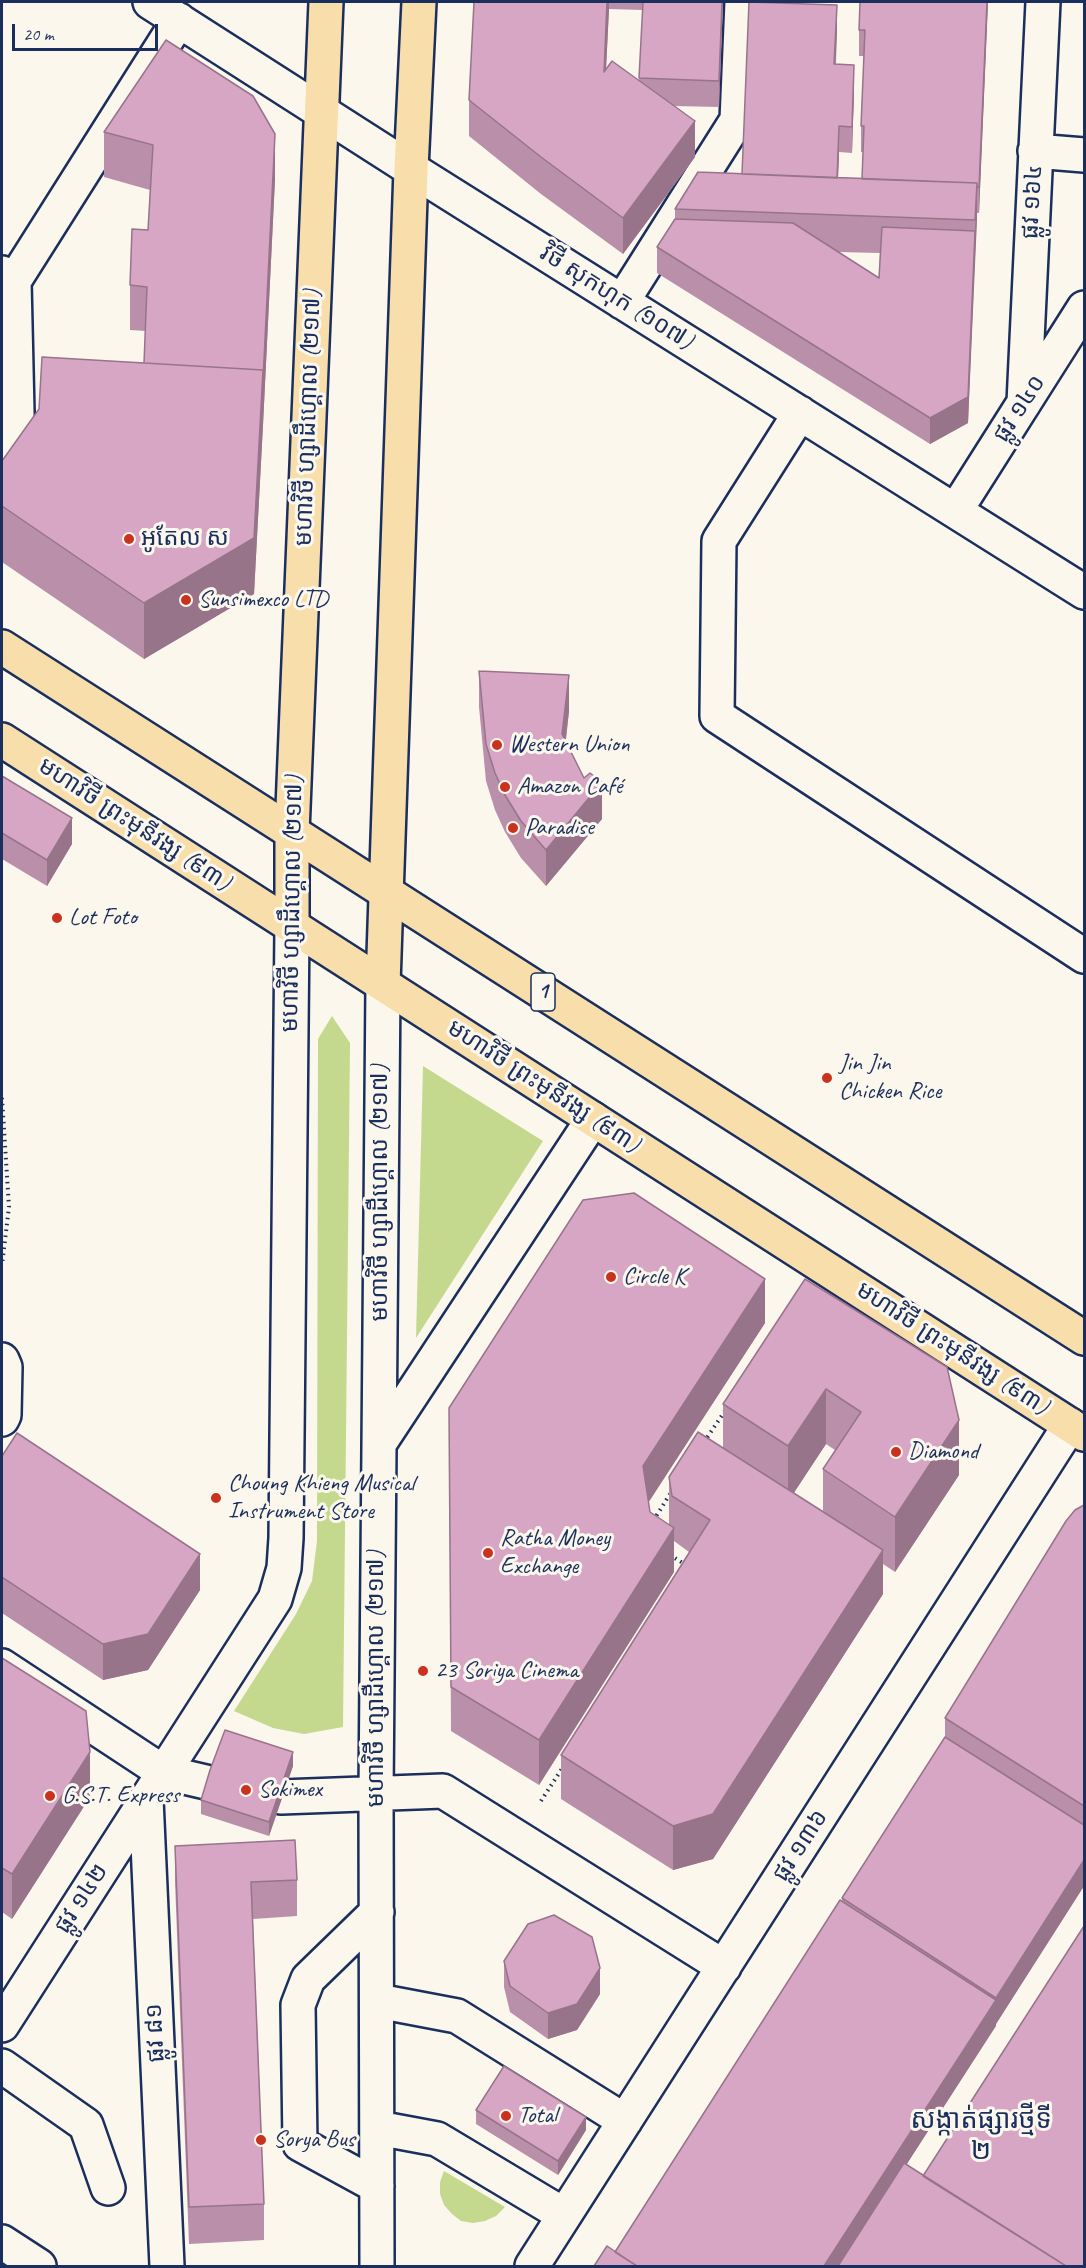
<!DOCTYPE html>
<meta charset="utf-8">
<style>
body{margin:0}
#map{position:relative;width:1086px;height:2268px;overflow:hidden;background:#fbf7ec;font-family:Caveat,sans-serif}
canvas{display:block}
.frame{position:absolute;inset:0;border:3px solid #1b2f5e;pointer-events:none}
.scale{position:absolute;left:12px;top:24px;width:146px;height:27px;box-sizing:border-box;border:3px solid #1b2f5e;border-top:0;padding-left:8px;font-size:18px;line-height:21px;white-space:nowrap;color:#1b2f5e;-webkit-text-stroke:4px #fbf7ec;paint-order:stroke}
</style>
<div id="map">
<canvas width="1086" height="2268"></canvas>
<div class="frame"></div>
<div class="scale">20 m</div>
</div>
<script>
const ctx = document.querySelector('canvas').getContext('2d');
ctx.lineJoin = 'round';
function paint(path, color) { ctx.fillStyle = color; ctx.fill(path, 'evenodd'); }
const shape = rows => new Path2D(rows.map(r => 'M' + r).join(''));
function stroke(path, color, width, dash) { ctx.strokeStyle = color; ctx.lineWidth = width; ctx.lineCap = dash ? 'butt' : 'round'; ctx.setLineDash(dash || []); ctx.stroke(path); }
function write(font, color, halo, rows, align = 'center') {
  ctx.font = font + ' Caveat,"Noto Sans Khmer",sans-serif'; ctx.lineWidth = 6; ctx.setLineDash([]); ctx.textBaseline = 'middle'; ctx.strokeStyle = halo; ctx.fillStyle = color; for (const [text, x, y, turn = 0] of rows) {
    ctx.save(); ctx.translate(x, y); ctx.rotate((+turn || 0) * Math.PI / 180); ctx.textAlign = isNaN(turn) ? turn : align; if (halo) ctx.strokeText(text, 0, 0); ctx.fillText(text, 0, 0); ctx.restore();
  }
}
const green = shape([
 [332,1016,350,1043,343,1727,304,1734,273,1728,234,1711,296,1614,312,1581,317,1541,318,1039],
 [423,1066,543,1141,416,1338],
 [444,2171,505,2207,496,2216,485,2221,473,2223,461,2221,452,2214,444,2205,440,2194,440,2182]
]);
const path = shape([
 [2,1098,9,1207,2,1265],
 [704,1442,725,1411],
 [655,1521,655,1518,670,1494],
 [670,1555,686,1565],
 [541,1801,563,1767]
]);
const minor = shape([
 [150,2,411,169,1084,592],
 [1035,151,1084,155],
 [2,273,14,281,18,456,2,480],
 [14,281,179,20],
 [622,302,737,120,742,2],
 [1024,403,1043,2],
 [800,413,719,541,717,716,1084,956],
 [956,510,1084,308],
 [2,1360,5,1367,4,1415,2,1419],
 [379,1444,593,1119],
 [2,1666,163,1772,210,1783],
 [281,1797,443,1791,724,1967],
 [146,1799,167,2266],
 [377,1912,308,1979,298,2005,300,2144,377,2186],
 [378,2001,457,2016,625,2121],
 [2,2025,275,1599,284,1568,286,1538,292,926],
 [2,2066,86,2125,108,2188],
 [378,2128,437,2139,564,2215],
 [2,2242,39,2266],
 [377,2266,376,1794,383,984],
 [532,2266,1070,1425]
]);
const major = shape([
 [292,926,292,832,326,2],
 [383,984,411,169,419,2]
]);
const highway = shape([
 [2,647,1084,1338],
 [2,740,1084,1434]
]);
const wall = shape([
 [474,2,723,2,719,107,674,106,695,157,623,254,541,194,469,136,469,100],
 [609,9,643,10,639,80,606,70],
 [988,2,979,213,977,213,975,257,968,423,930,444,657,273,657,247,675,219,675,209,742,174,837,31,836,64,854,91,852,153,839,152,838,178,862,179,863,152,861,152,861,126,864,56,859,56,859,30],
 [838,252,880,253,879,278],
 [104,132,275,179,263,425,254,594,144,659,2,562,2,506,144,363,146,331,130,330,130,285,148,230,150,190,104,177],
 [479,671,569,711,566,740,602,819,546,886,521,858,505,832,495,810,486,781,479,707],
 [2,776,72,844,47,886,2,859],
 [805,1279,959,1475,895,1572,883,1564,883,1594,713,1859,673,1870,561,1799,561,1755,689,1552,674,1541,674,1572,539,1785,451,1731,449,1408,765,1323,648,1502,650,1512,669,1525,669,1477,723,1448,723,1404],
 [826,1444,835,1450,823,1469,823,1512,793,1493],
 [2,1456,200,1590,148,1670,103,1680,2,1613],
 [1084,1505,1084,1886,906,2165,923,2176,1084,2266,615,2252,842,1901,842,1898,945,1737,945,1718],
 [2,1658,90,1797,12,1919,2,1912],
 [293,1766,269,1836,201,1814,201,1800],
 [175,1846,297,1880,297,1916,253,1919,264,2204,264,2240,189,2244,175,1882],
 [504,1961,600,1994,577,2030,548,2039,510,2012,504,1987],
 [476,2110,586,2130,558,2175,476,2124]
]);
const shadedWall = shape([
 [607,2,609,2,609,9,604,109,604,72],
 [722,2,723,2,719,107,719,81],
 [987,2,988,2,979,213,979,187],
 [837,5,837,31,834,91,834,64],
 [854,65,854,91,852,153,852,127],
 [695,121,695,157,623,254,623,218],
 [839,126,839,152,837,207,837,181],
 [275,134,275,179,263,425,254,594,144,659,144,603],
 [977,183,977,220,968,423,930,444,930,418,975,231],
 [569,675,569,711,562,770,562,734],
 [602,782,602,819,546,886,546,850],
 [72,818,72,844,47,886,47,860],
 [765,1279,765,1323,643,1511,643,1466],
 [826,1389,826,1444,788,1502,788,1446],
 [959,1420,959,1475,895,1572,895,1517],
 [674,1528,674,1572,539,1785,539,1740],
 [883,1550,883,1594,713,1859,673,1870,673,1826],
 [200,1554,200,1590,148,1670,103,1680,103,1644],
 [90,1752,90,1797,12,1919,12,1874],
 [293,1752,293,1766,269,1836,269,1822],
 [1084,1860,1084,1886,996,2024,996,1998],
 [600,1968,600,1994,577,2030,548,2039,548,2013],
 [996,2000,996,2026,841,2266,824,2266],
 [586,2117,586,2130,558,2175,558,2161]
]);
const building = shape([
 [474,2,607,2,604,72,612,61,695,121,623,218,541,157,469,100,474,2],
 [643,2,722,2,719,81,639,78,643,2],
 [749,2,837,5,834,64,854,65,852,127,839,126,837,178,742,174,749,2],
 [860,2,987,2,979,187,977,187,977,183,862,179,864,126,861,126,865,30,859,30,860,2],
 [166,40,253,96,275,134,263,380,263,370,144,363,147,287,130,285,132,229,148,230,153,145,104,132,166,40],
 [698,172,977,183,975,220,675,209,698,172],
 [675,219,793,223,879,278,882,227,975,231,968,397,930,418,657,247,675,219],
 [42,357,263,370,254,538,144,603,2,506,2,461,39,409,42,357],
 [479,671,569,675,562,734,584,778,590,773,602,782,546,850,521,821,505,795,495,773,486,744,479,671],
 [2,776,72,818,47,860,2,833,2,776],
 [634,1193,765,1279,643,1466,650,1512,674,1528,539,1740,451,1687,449,1408,583,1200,634,1193],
 [805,1279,947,1367,959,1420,895,1517,823,1469,861,1412,826,1389,788,1446,723,1404,805,1279],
 [698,1432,883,1550,713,1814,673,1826,561,1755,710,1520,672,1496,669,1477,698,1432],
 [17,1433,200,1554,148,1634,103,1644,2,1577,2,1456,17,1433],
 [1084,1505,1084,1806,945,1718,1066,1521,1075,1510,1084,1505],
 [2,1658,86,1711,90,1752,12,1874,2,1868,2,1658],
 [225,1730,293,1752,269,1822,201,1800,210,1770,225,1730],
 [945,1737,1084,1825,1084,1860,996,1998,842,1898,945,1737],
 [295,1840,297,1880,251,1882,264,2204,189,2207,175,1846,295,1840],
 [840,1900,996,2000,824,2266,637,2266,615,2252,840,1900],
 [554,1915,592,1937,600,1968,577,2004,548,2013,510,1986,504,1961,528,1924,554,1915],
 [1084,1926,1084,2266,1066,2266,923,2176,1084,1926],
 [504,2066,586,2117,558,2161,476,2110,504,2066],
 [904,2163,1066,2266,838,2266,904,2163],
 [607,2246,637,2266,594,2266,607,2246]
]);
const markers = [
 [129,539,6,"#c8321e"],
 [186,600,6,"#c8321e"],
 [497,745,6,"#c8321e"],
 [505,787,6,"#c8321e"],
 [513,828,6,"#c8321e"],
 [57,918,6,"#c8321e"],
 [827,1078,6,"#c8321e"],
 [611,1277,6,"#c8321e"],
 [896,1452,6,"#c8321e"],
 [216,1498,6,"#c8321e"],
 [488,1553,6,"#c8321e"],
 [423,1671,6,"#c8321e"],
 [246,1790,6,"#c8321e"],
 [50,1796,6,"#c8321e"],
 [506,2116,6,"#c8321e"],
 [261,2140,6,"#c8321e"]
];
const shields = [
 [543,992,24]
];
const shieldNames = [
 ["1",543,992]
];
const streetNames = [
 ["ផ្លូវ ១៦៤",1033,202,-87],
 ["វិថី សុកហុក (១០៧)",616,298,32],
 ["ផ្លូវ ១៤០",1020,409,-57],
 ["មហាវិថី ហ្សាដឹហ្គោល (២១៧)",309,418,-88],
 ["មហាវិថី ព្រះមុនីវង្ស (៩៣)",134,825,33],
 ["មហាវិថី ហ្សាដឹហ្គោល (២១៧)",293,904,-89],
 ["មហាវិថី ព្រះមុនីវង្ស (៩៣)",543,1087,33],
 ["មហាវិថី ហ្សាដឺហ្គោល (២១៧)",381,1193,-90],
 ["មហាវិថី ព្រះមុនីវង្ស (៩៣)",952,1349,33],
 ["មហាវិថី ហ្សាដឺហ្គោល (២១៧)",377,1679,-90],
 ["ផ្លូវ ១៣៦",801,1846,-57],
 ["ផ្លូវ ១៤២",82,1899,-57],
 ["ផ្លូវ ៨១",156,2033,-93]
];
const poiNames = [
 ["អូតែល ស",141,539],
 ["Sunsimexco LTD",198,600],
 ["Western Union",509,745],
 ["Amazon Café",517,787],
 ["Paradise",525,828],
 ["Lot Foto",69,918],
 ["Jin Jin",839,1064],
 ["Chicken Rice",839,1092],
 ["Circle K",623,1277],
 ["Diamond",908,1452],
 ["Choung Khieng Musical",228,1484],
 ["Instrument Store",228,1512],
 ["Ratha Money",500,1539],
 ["Exchange",500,1567],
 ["23 Soriya Cinema",435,1671],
 ["Sokimex",258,1790],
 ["G.S.T. Express",62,1796],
 ["Total",518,2116],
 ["Sorya Bus",273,2140]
];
const quarterNames = [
 ["សង្កាត់ផ្សារថ្មីទី",981,2121],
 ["២",981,2152]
];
paint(green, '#c4d98e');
stroke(minor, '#1b2f5e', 38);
stroke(major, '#1b2f5e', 38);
stroke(highway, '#1b2f5e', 38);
stroke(path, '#1b2f5e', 4, [1.5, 4.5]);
stroke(minor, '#fbf7ec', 33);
stroke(major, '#f8deab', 33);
stroke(highway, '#f8deab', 33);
paint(wall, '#ba8fa9');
paint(shadedWall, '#97748a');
paint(building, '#d8a6c5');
stroke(building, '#97748a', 1.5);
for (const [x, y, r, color] of markers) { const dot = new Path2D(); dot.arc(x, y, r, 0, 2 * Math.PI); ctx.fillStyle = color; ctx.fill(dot); stroke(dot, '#fbf7ec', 2); }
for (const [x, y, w] of shields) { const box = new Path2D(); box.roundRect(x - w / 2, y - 19, w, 38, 4.5); ctx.fillStyle = '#fbf7ec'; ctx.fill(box); stroke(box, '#1b2f5e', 1.5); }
write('bold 22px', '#1b2f5e', null, shieldNames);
write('24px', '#1b2f5e', '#fbf7ec', streetNames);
write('24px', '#1b2f5e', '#fbf7ec', poiNames, 'left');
write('27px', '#1b2f5e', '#fbf7ec', quarterNames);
</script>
